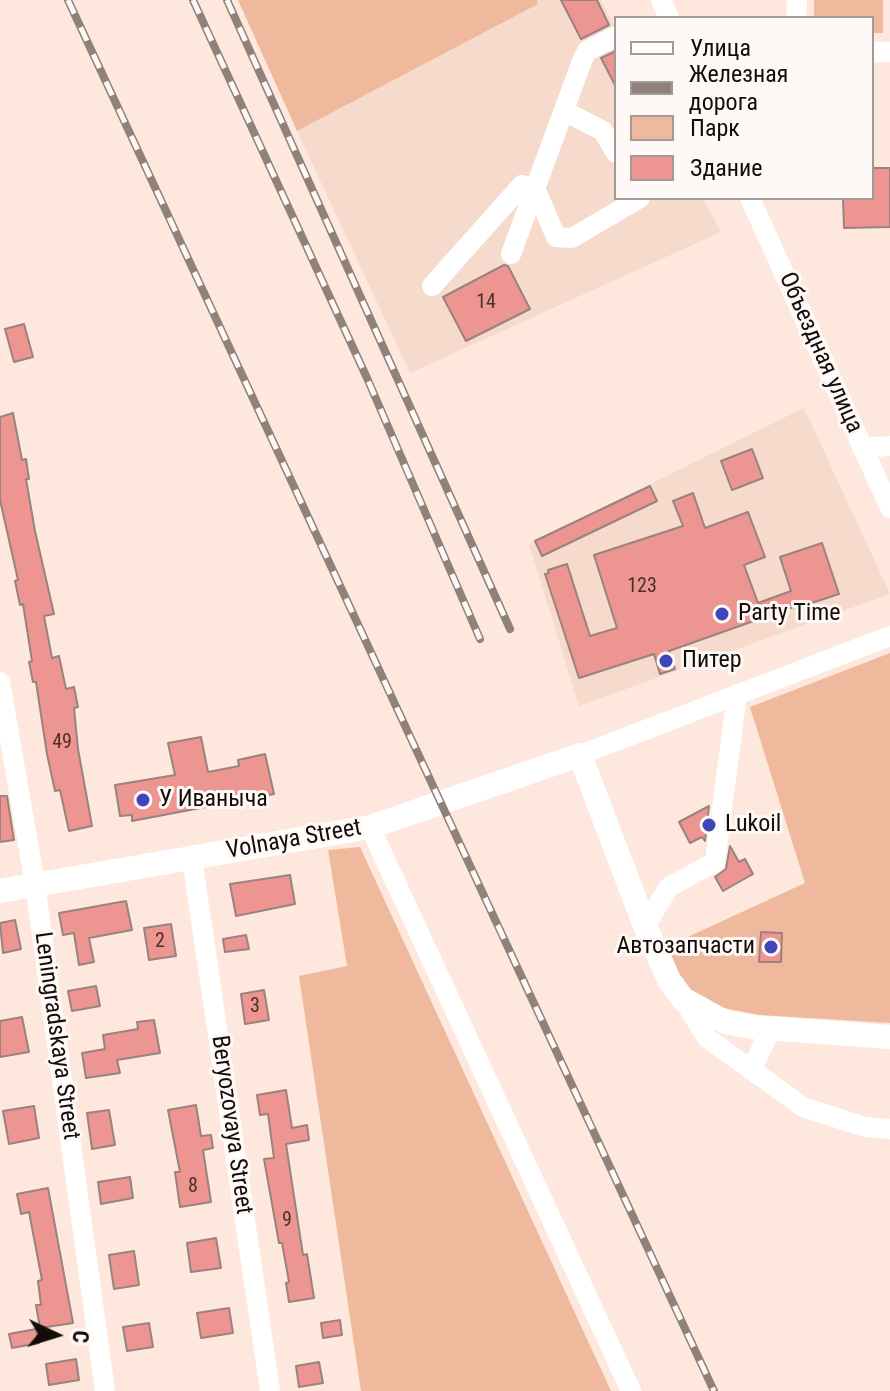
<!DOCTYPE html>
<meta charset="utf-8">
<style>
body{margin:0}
#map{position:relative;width:890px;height:1391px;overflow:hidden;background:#fee8dd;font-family:"Roboto Condensed",sans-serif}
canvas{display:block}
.legend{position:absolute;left:614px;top:16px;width:260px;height:184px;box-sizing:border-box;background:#fef9f7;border:2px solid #a09b98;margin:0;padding:10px 14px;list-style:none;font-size:24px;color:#130d09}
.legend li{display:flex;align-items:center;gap:16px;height:40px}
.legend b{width:40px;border:2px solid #a09b98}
.north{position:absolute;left:16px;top:1295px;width:80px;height:80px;-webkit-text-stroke:6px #fef9f7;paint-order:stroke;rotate:94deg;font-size:22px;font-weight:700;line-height:32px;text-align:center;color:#130d09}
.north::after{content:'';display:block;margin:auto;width:28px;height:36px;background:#130d09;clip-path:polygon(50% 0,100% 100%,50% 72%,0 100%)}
</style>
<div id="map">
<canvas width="890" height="1391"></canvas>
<ul class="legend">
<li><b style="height:10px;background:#fff"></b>Улица</li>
<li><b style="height:10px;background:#90827a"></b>Железная дорога</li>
<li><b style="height:22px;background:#efb99d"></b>Парк</li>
<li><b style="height:22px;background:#ed9590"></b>Здание</li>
</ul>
<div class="north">С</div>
</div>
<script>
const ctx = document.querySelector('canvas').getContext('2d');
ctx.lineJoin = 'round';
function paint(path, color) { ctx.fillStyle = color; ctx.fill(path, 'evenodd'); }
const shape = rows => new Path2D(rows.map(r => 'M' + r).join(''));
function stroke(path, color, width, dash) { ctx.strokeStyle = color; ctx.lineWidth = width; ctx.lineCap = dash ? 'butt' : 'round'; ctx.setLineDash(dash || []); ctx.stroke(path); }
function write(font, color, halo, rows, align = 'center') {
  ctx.font = font + ' "Roboto Condensed",sans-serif'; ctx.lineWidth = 6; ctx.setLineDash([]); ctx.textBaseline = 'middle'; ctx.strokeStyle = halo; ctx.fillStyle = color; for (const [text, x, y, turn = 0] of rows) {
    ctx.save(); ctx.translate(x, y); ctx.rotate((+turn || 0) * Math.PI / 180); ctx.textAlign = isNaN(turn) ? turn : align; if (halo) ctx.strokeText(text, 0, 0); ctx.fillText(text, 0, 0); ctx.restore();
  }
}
const built = shape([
 [537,0,601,0,616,28,616,198,703,198,721,232,410,373,297,131,538,4],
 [804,408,890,594,579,706,529,544]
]);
const green = shape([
 [238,0,537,0,538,4,297,131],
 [814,0,883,0,883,33,872,33,872,18,814,18],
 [890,653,890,1023,760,1015,703,1004,682,983,668,946,805,883,750,707],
 [360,847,611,1391,361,1391,299,976,347,966,328,850]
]);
const building = shape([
 [561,0,597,0,609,25,581,39,561,0],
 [616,51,616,87,601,58,616,51],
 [872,168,890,168,890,227,844,228,843,198,872,198,872,168],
 [504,265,508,266,530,309,466,341,443,297,504,265],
 [24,324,33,357,14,362,5,329,24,324],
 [13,413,22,460,26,459,29,479,26,479,35,531,54,614,44,616,52,658,59,656,66,689,74,687,78,707,74,708,78,749,92,826,69,831,60,790,55,791,47,754,36,682,33,682,29,662,32,661,23,604,20,605,15,581,18,580,0,500,0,417,13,413],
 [752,449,763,478,732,490,721,461,752,449],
 [650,486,657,501,542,556,535,541,650,486],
 [693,493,705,528,748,512,765,557,744,565,758,603,791,591,780,557,822,543,839,594,796,608,796,606,669,651,675,669,660,674,654,654,579,678,545,574,549,573,548,570,567,564,590,636,617,628,594,555,683,526,673,501,693,493],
 [201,737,208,772,239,766,238,760,265,754,274,794,132,821,132,815,120,816,115,785,175,775,168,743,201,737],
 [0,796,7,796,14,840,0,842,0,796],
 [709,806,705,841,702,837,690,843,679,822,709,806],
 [730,846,739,862,745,859,753,874,723,891,715,877,726,869,730,846],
 [290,875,295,904,236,916,230,884,290,875],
 [126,901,132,930,89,938,94,962,79,965,74,933,63,935,59,913,126,901],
 [15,920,21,949,3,953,0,923,15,920],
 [171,924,176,956,149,960,144,928,171,924],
 [761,932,782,933,781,962,759,962,761,932],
 [246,935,249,949,225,952,223,939,246,935],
 [96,986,100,1006,72,1011,68,991,96,986],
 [264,990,269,1020,245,1024,241,994,264,990],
 [22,1017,29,1052,0,1057,0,1021,22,1017],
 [154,1020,160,1053,117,1060,120,1073,86,1078,82,1053,105,1049,103,1035,138,1029,137,1022,154,1020],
 [286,1090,292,1128,307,1125,309,1140,286,1144,303,1255,307,1254,314,1298,289,1302,286,1283,289,1282,282,1243,279,1243,264,1159,274,1158,268,1114,260,1115,257,1095,286,1090],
 [196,1105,201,1136,211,1135,213,1148,203,1150,211,1202,180,1207,175,1172,180,1172,168,1110,196,1105],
 [34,1106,39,1138,9,1144,3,1111,34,1106],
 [109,1110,115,1145,92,1149,87,1113,109,1110],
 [130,1177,133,1198,101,1204,98,1182,130,1177],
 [48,1188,73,1323,40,1328,36,1305,41,1305,38,1281,42,1280,29,1212,21,1214,17,1194,48,1188],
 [216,1238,221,1268,191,1272,187,1243,216,1238],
 [134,1251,139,1285,114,1289,109,1255,134,1251],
 [229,1308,233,1333,201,1338,197,1313,229,1308],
 [340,1320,342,1335,323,1338,321,1323,340,1320],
 [149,1323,153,1347,127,1351,123,1327,149,1323],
 [36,1329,39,1343,12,1348,9,1334,36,1329],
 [76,1359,79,1380,49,1385,46,1364,76,1359],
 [319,1362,323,1383,299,1387,296,1366,319,1362]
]);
const minor = shape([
 [661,0,669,18],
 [796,18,797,0],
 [872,52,890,52],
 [564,111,603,131,616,153],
 [750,198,890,508],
 [511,254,582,61,587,51,616,36],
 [432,286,522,185,535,188,556,237,572,238,640,198],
 [862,448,890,446],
 [0,682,35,884,105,1391],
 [580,755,890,636],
 [370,827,631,1391],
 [192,858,270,1391],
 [645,926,669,887,715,862,737,694],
 [683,999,707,1038,803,1107,865,1127,890,1129],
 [751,1070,771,1029]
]);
const major = shape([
 [0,891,370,827,580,755,645,926,669,980,683,999,725,1022,752,1027,890,1037]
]);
const rail = shape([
 [68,0,714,1391],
 [193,0,367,378,480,639],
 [227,0,510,629]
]);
const markers = [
 [722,614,8,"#4045b9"],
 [666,661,8,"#4045b9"],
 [143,800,8,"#4045b9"],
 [709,825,8,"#4045b9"],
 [771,947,8,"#4045b9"]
];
const numberNames = [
 ["14",486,303],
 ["123",642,587],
 ["49",62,743],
 ["2",160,942],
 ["3",255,1007],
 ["8",193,1187],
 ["9",287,1221]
];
const streetNames = [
 ["Объездная улица",820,353,66],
 ["Volnaya Street",294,840,-10],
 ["Leningradskaya Street",56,1036,82],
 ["Beryozovaya Street",231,1125,82]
];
const poiNames = [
 ["Party Time",738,614],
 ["Питер",682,661],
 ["У Иваныча",159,800],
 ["Lukoil",725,825],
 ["Автозапчасти",755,947,"right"]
];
paint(built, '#f6dacb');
paint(green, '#efb99d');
paint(building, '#ed9590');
stroke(building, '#998280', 2);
stroke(minor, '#fff', 20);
stroke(major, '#fff', 24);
stroke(rail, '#90827a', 8);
stroke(rail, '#fef9f7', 5, [15]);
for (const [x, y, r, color] of markers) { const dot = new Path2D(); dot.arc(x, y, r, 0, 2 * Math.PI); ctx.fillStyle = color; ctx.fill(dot); stroke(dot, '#fef9f7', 3); }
write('20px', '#4a2f2b', null, numberNames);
write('24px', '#130d09', '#fef9f7', streetNames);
write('24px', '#130d09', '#fef9f7', poiNames, 'left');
</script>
